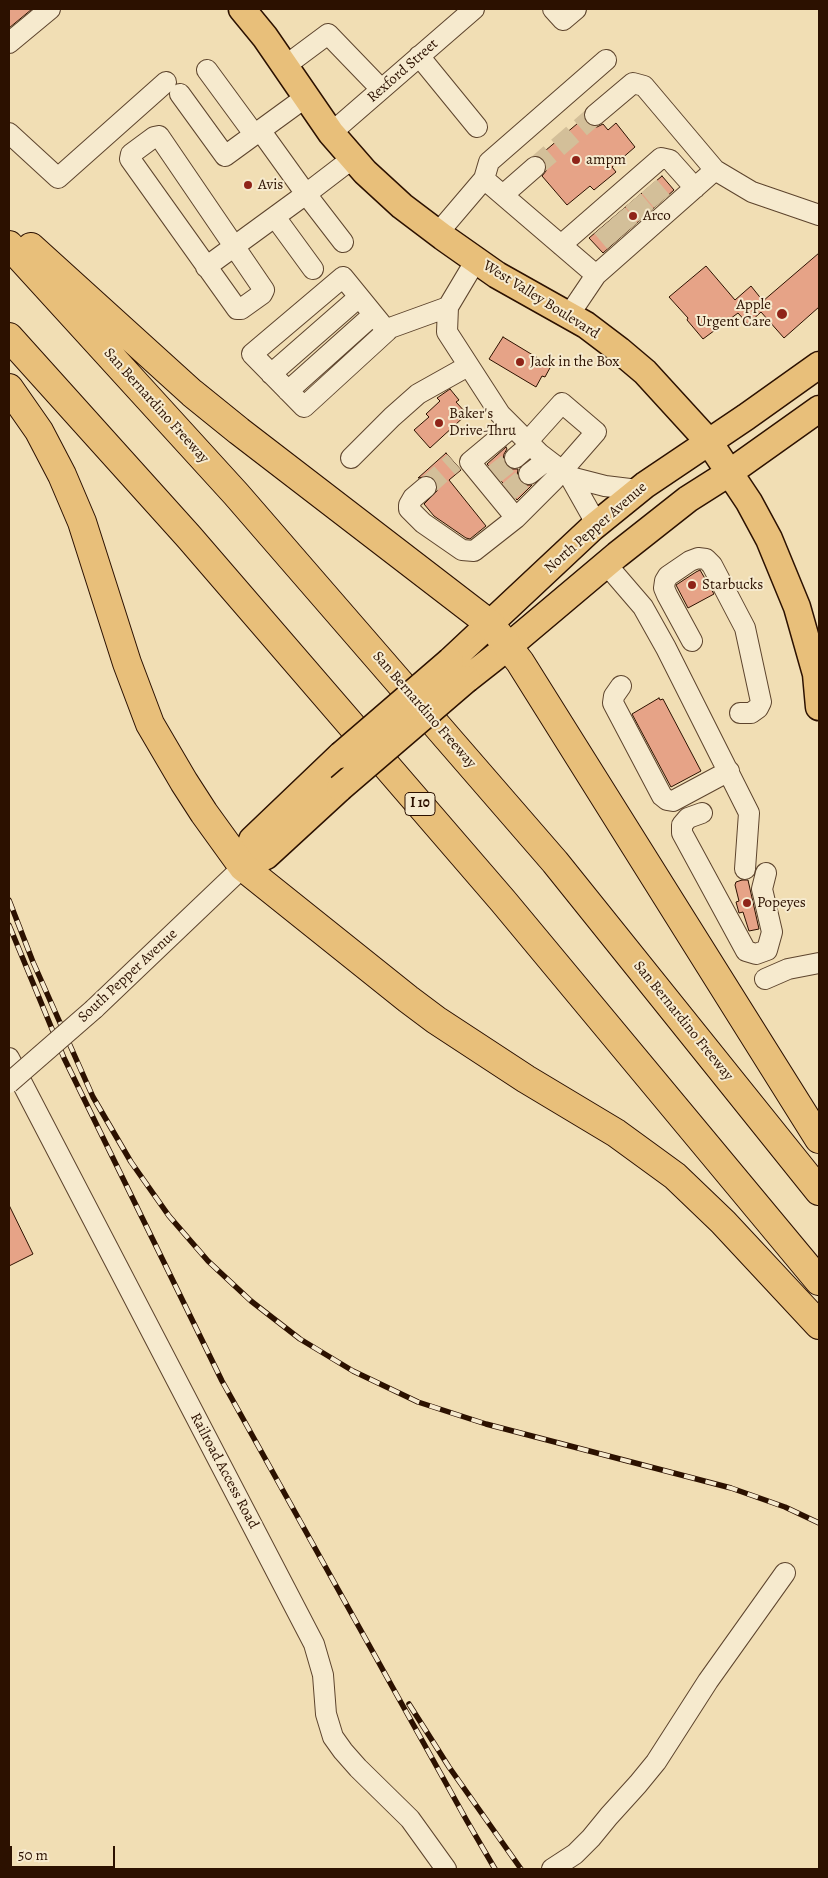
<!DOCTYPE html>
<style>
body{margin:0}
#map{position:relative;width:828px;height:1878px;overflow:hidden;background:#f1deb4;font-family:Alegreya,serif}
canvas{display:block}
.frame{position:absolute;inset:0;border:10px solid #2c1100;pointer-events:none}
.scale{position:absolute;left:10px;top:1846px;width:105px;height:22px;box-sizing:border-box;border:2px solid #2c1100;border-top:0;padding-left:6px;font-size:15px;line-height:18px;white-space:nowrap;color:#2c1100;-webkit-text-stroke:4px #f6eace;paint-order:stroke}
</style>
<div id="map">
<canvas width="828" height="1878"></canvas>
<div class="frame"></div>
<div class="scale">50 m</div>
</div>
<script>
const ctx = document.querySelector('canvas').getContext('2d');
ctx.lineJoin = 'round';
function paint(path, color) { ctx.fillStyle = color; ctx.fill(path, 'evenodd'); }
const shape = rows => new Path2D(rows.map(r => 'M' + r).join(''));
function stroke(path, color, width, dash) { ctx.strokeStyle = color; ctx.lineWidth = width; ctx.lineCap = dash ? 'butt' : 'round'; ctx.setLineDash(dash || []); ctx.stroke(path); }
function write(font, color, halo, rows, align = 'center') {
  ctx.font = font + ' Alegreya,serif'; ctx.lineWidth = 4; ctx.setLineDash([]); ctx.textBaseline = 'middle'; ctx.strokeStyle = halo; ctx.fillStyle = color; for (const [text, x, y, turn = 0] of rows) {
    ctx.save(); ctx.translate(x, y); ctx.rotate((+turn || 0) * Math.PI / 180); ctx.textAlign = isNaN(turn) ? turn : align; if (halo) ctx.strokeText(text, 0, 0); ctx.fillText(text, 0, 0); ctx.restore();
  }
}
const building = shape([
 [9,9,32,9,9,28,9,9],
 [584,118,591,126,597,127,603,124,608,130,616,123,635,147,612,167,616,172,594,190,590,186,567,205,542,176,546,171,547,165,544,160,539,156,584,118],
 [662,176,674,190,603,253,589,238,662,176],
 [819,253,819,307,784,338,761,312,748,324,738,313,703,339,687,320,688,318,669,297,706,266,735,300,751,286,763,301,819,253],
 [503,337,551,366,545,377,542,376,536,387,489,359,503,337],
 [450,389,459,400,456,402,467,414,430,448,414,430,429,417,426,414,440,401,437,398,450,389],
 [506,447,507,449,504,454,503,460,506,465,512,469,518,469,517,476,520,482,525,485,532,485,517,500,487,464,506,447],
 [446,453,461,470,449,480,486,526,470,539,466,538,434,516,424,504,437,491,438,484,435,479,430,476,418,478,446,453],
 [700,570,714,594,688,608,676,585,696,572,700,570],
 [659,698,660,700,663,699,701,771,671,787,632,714,659,698],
 [742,880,748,880,759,929,749,931,743,912,739,913,736,902,739,901,735,885,736,882,742,880],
 [9,1205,33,1254,9,1266,9,1205]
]);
const minorTunnel = shape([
 [535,167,595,115],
 [649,186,665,205],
 [633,200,649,219],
 [617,214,633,233],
 [602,227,618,246],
 [492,476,515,458],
 [426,487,454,462],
 [507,493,529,474]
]);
const minor = shape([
 [553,9,563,20,576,9],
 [9,43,50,9],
 [419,56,477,127],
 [285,66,328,34,381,89],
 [207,70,254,134],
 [180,94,225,156,306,97],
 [595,115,633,83,644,86,715,170,752,192,819,215],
 [260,130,306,194,353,158],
 [9,133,58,178,166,82],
 [331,133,474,9],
 [159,136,264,290,262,294,241,309,237,309,130,159,131,154,154,137,159,136],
 [484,179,596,275],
 [503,195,535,167],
 [275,217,313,269],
 [438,233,484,179,489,162,606,60],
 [561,245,661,158,670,160,695,188],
 [476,260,448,307,447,332,500,414,540,454,570,477,605,486,638,490],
 [206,267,306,194,343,242],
 [569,315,596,275,715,170],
 [387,331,343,277,252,354,304,407,387,331,390,328,448,307],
 [271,374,359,297],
 [288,391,373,315],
 [512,427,470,462,516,518,554,480,596,432,562,403,527,442],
 [351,458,392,417,418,394,468,366],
 [515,458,530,445],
 [529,474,547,460],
 [570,477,592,516,592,528],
 [426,487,413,498,409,505,409,509,423,523,462,550,474,551,516,518],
 [606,564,643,607,666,648,749,813,745,869],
 [692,641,667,595,664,588,665,581,668,576,690,561,698,558,706,559,712,565,745,628,761,702,758,708,751,713,740,713],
 [621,686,614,696,613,703,662,796,667,800,673,801,729,771],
 [702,813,688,818,682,825,682,833,746,951,756,954,767,950,772,932,762,889,766,873],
 [765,979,788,969,819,963],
 [94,1009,243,867],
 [9,1058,314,1644,323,1675,326,1714,333,1737,343,1751,358,1768,410,1819,446,1869],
 [552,1869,575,1854,591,1838,609,1816,638,1784,656,1762,708,1681,785,1573]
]);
const major = shape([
 [242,9,265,37,331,133,365,172,402,206,443,237,497,275,586,325,619,350,645,372,709,442,749,502,769,539,797,607,816,674,819,707],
 [450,661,592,528,645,485,746,417,819,365],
 [467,679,509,646,617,555,688,499,729,473,819,409],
 [243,867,252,840,341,755],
 [243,867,266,856,340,788]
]);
const highway = shape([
 [9,245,236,494,555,862,819,1191],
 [31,247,192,393,239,431,490,624,520,662,819,1139],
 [9,337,189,537,503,901,819,1281],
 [9,388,39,431,62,475,82,522,127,663,150,724,184,782,204,813,243,867,408,999,436,1020,526,1079,616,1133,675,1176,723,1222,819,1325]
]);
const rail = shape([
 [9,900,33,962,93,1097,131,1162,169,1216,208,1261,251,1301,300,1339,353,1371,418,1402,486,1424,731,1488,785,1507,819,1523],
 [9,925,64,1058,222,1381,467,1821,495,1869],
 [409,1704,449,1767,521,1869]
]);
const minorBridge = shape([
 [9,1083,94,1009]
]);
const majorBridge = shape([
 [341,755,450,661],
 [340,788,467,679]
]);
const markers = [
 [576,160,5,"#8f2418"],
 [248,185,5,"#8f2418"],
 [633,216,5,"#8f2418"],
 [782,314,6,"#8f2418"],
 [520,362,5,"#8f2418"],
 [439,423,5,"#8f2418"],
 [692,585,5,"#8f2418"],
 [747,903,5,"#8f2418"]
];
const shields = [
 [420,804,30]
];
const shieldNames = [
 ["I 10",420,804]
];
const streetNames = [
 ["Rexford Street",403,71,-41],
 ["West Valley Boulevard",541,300,32],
 ["San Bernardino Freeway",156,406,48],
 ["North Pepper Avenue",596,528,-41],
 ["San Bernardino Freeway",424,710,49],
 ["South Pepper Avenue",128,976,-43],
 ["San Bernardino Freeway",683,1021,51],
 ["Railroad Access Road",224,1471,62]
];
const poiNames = [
 ["ampm",586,160],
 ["Avis",258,185],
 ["Arco",643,216],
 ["Apple",771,305,"right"],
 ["Urgent Care",771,322,"right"],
 ["Jack in the Box",530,362],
 ["Baker's",449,414],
 ["Drive-Thru",449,431],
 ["Starbucks",702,585],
 ["Popeyes",757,903]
];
paint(building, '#e6a387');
stroke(building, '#2c1100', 1);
stroke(minorTunnel, '#d3bf99', 20, [20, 10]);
stroke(minor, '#5d442d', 22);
stroke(major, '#2c1100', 29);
stroke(highway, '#2c1100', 30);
stroke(minor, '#f6eace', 20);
stroke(major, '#e8bf7a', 26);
stroke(highway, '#e8bf7a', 28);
stroke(rail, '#2c1100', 5.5);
stroke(rail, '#f6eace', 4, [11]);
stroke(minorBridge, '#5d442d', 22, []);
stroke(majorBridge, '#2c1100', 29, []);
stroke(minorBridge, '#f6eace', 20);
stroke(majorBridge, '#e8bf7a', 26);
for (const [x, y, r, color] of markers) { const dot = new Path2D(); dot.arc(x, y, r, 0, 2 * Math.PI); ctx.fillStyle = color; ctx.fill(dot); stroke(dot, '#f6eace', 2); }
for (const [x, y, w] of shields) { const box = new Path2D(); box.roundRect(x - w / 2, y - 11.5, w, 23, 4); ctx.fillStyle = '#f6eace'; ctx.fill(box); stroke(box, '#2c1100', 1); }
write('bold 14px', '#2c1100', null, shieldNames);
write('15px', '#2c1100', '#f6eace', streetNames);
write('15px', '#2c1100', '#f6eace', poiNames, 'left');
</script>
